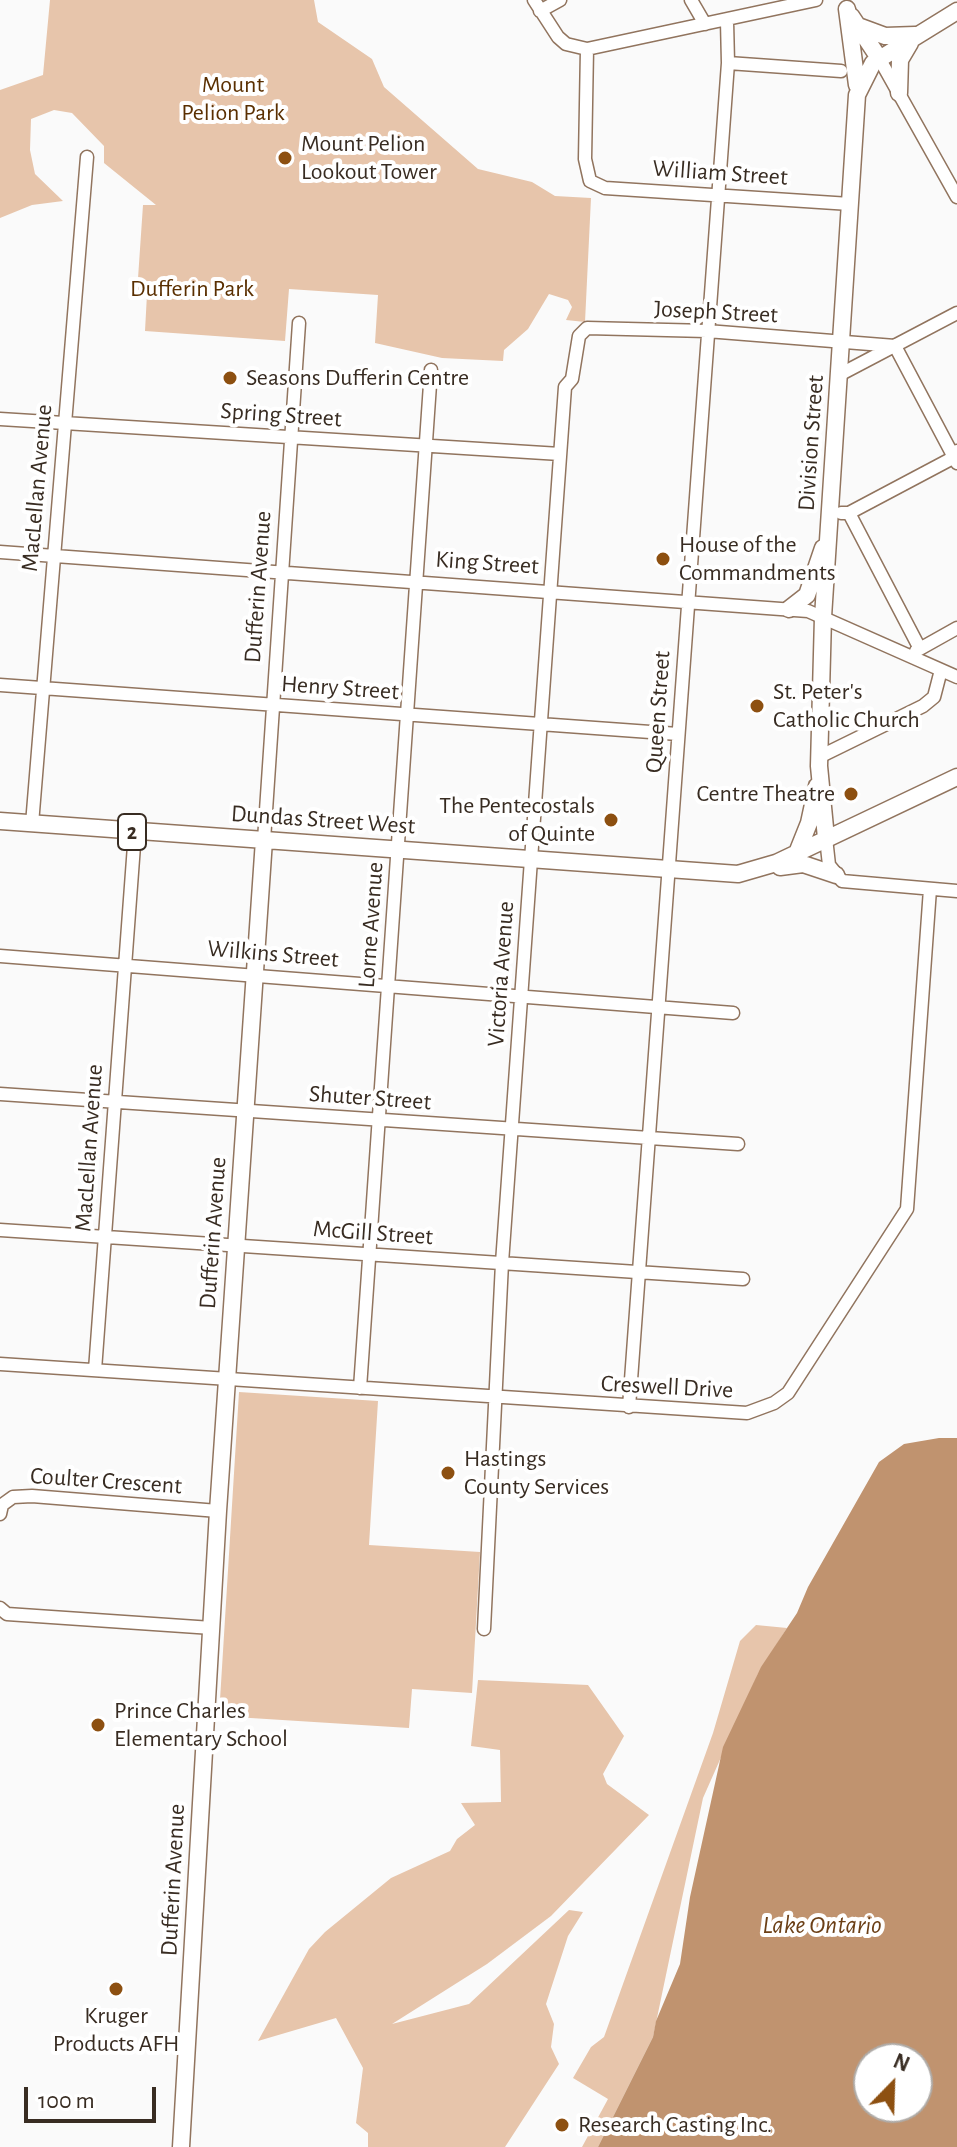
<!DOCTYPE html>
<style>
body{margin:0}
#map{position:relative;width:957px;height:2147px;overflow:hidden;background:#fafafa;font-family:"Alegreya Sans",sans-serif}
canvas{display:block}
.north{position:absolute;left:853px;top:2043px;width:80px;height:80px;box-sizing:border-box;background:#fff;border:2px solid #afaba7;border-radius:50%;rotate:23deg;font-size:22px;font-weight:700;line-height:32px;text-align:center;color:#382c22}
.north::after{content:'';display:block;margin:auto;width:28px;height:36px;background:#8d5011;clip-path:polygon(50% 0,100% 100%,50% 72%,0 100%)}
.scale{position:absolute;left:24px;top:2087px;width:132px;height:36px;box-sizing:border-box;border:4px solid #382c22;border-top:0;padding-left:10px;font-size:24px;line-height:28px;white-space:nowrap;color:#382c22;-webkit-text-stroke:6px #fff;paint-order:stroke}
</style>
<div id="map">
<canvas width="957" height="2147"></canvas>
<div class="north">N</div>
<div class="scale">100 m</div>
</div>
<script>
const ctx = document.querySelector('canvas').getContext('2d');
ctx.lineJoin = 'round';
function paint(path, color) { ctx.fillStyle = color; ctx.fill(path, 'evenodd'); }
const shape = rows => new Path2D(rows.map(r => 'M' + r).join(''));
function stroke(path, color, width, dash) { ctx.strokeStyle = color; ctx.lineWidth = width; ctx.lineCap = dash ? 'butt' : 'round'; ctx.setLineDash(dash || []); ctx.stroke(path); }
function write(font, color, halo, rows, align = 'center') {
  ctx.font = font + ' "Alegreya Sans",sans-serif'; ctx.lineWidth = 8; ctx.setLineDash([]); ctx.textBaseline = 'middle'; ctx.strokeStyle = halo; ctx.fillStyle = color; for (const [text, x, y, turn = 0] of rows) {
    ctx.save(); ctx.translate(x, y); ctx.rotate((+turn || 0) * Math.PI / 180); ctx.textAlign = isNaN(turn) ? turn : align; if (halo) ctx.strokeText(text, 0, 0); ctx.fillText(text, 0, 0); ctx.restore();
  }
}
const green = shape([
 [50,0,314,0,318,22,372,59,384,87,478,169,532,182,555,196,591,198,585,322,566,320,572,307,568,300,549,294,528,329,504,350,503,361,442,358,375,343,378,295,289,289,285,341,145,331,147,294,137,293,143,205,156,205,104,163,104,146,72,113,54,110,31,119,30,150,35,174,63,201,32,205,0,218,0,90,43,75],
 [239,1392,378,1401,369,1545,480,1552,472,1693,412,1689,409,1728,219,1716],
 [756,1625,787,1628,758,1674,703,1798,653,2037,598,2147,582,2147,608,2099,573,2078,591,2047,604,2037,713,1733,740,1641],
 [478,1680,588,1685,624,1736,603,1774,607,1784,649,1815,551,1916,487,1964,392,2024,469,2004,569,1910,583,1912,568,1936,546,2004,554,2024,551,2047,559,2064,505,2147,368,2147,368,2133,356,2123,363,2068,336,2018,258,2041,309,1949,325,1932,391,1878,450,1851,457,1839,475,1825,461,1803,501,1802,500,1750,471,1746]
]);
const water = shape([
 [939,1438,957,1438,957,2147,598,2147,653,2037,656,2021,680,1964,690,1897,723,1747,761,1667,797,1613,808,1587,879,1462,904,1444],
 [917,2059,917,2107,869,2107,869,2059]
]);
const minor = shape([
 [534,0,558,37,566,44,587,49,816,0],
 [691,0,705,24],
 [540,11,560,0],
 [587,49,585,159,590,181,605,188,850,204],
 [879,58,957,197],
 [728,63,841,71],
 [895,346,957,463],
 [839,375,957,313],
 [0,419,560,454],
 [841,513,849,513,949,460,957,451],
 [849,513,919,647],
 [0,552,808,611,957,677],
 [916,651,957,628],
 [0,685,678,734],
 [819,757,923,706,934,697,941,670],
 [32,824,87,157],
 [826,838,829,865,842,881,957,891],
 [264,840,299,323],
 [0,956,733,1013],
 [0,1094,738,1144],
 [0,1230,743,1279],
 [0,1364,747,1413,774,1403,788,1393,907,1209,930,889],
 [95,1370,135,832],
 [360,1388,431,370],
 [629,1407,728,63,727,21],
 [0,1514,2,1505,13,1497,32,1496,218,1511],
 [0,1608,7,1614,212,1628],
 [484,1629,502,1263,565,387,572,379,579,336,587,328,707,331,895,346]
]);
const major = shape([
 [847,9,857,85],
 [851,16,879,58],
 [858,26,885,36,915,35],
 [899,93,900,60,910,43],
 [789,609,807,595,823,548],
 [0,821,738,874,776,863,957,777],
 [826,838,819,766,823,617,857,95,873,63,957,11],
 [797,853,809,823,817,786],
 [780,867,803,864,836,875],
 [181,2147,218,1511,264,840]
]);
const markers = [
 [285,158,8,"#8d5011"],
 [230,378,8,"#8d5011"],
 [663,559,8,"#8d5011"],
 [757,706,8,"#8d5011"],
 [851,794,8,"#8d5011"],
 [611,820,8,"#8d5011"],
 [448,1473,8,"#8d5011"],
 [98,1725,8,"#8d5011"],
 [116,1989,8,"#8d5011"],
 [562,2125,8,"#8d5011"]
];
const shields = [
 [132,832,28]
];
const shieldNames = [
 ["2",132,832]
];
const parkNames = [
 ["Mount",233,85],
 ["Pelion Park",233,113],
 ["Dufferin Park",192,289]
];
const poiNames = [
 ["Mount Pelion",301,144],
 ["Lookout Tower",301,172],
 ["Seasons Dufferin Centre",246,378],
 ["House of the",679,545],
 ["Commandments",679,573],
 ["St. Peter's",773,692],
 ["Catholic Church",773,720],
 ["Centre Theatre",835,794,"right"],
 ["The Pentecostals",595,806,"right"],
 ["of Quinte",595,834,"right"],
 ["Hastings",464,1459],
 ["County Services",464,1487],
 ["Prince Charles",114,1711],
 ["Elementary School",114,1739],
 ["Kruger",116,2016,"center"],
 ["Products AFH",116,2044,"center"],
 ["Research Casting Inc.",578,2125]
];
const streetNames = [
 ["William Street",720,173,4],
 ["Joseph Street",716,312,3],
 ["Spring Street",281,415,4],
 ["Division Street",811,443,-86],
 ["MacLellan Avenue",37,488,-85],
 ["King Street",487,563,4],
 ["Dufferin Avenue",258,587,-86],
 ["Henry Street",340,688,4],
 ["Queen Street",658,712,-86],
 ["Dundas Street West",323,820,4],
 ["Lorne Avenue",371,925,-86],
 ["Wilkins Street",273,954,5],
 ["Victoria Avenue",501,974,-86],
 ["Shuter Street",370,1098,4],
 ["MacLellan Avenue",89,1148,-86],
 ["Dufferin Avenue",213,1233,-86],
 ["McGill Street",373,1233,4],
 ["Creswell Drive",667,1387,3],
 ["Coulter Crescent",106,1481,4],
 ["Dufferin Avenue",173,1880,-87]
];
const waterNames = [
 ["Lake Ontario",822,1925]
];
paint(green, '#e7c5ab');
paint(water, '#c0936f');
stroke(minor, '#91745e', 15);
stroke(major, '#91745e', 19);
stroke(minor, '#fff', 12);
stroke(major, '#fff', 16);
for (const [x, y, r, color] of markers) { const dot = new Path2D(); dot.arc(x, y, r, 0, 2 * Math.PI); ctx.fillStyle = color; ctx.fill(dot); stroke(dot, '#fff', 3); }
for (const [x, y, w] of shields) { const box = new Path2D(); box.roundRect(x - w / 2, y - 18, w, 36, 6); ctx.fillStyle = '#fff'; ctx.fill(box); stroke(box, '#382c22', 2); }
write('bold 22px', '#382c22', null, shieldNames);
write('24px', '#5a2f01', '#fff', parkNames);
write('24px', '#382c22', '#fff', poiNames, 'left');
write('24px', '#382c22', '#fff', streetNames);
write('italic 26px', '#6b3f16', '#fff', waterNames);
</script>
